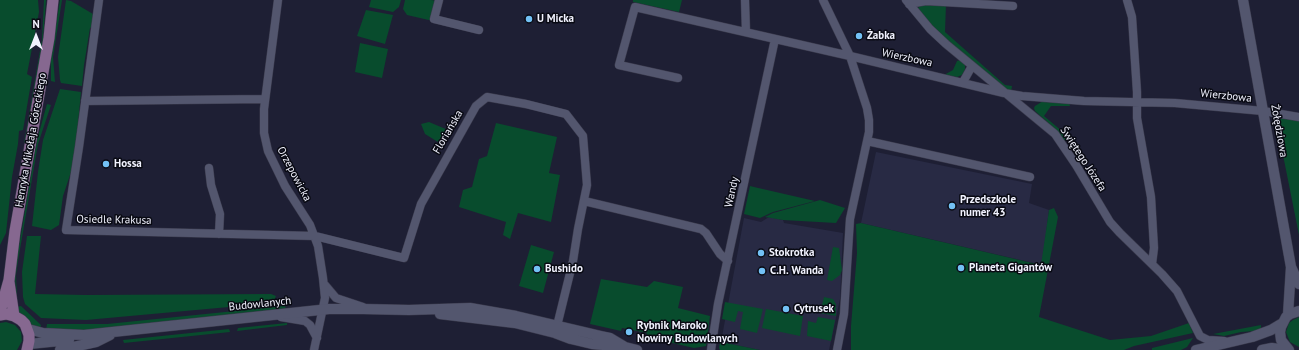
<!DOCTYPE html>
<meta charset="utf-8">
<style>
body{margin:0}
#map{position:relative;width:1299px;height:350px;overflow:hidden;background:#1e1f34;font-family:"PT Sans",sans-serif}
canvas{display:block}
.north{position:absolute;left:16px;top:16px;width:40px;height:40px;-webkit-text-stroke:3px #090a13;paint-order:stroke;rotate:0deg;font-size:11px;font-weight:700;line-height:16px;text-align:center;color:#f1f2fe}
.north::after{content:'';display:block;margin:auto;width:14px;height:18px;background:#f1f2fe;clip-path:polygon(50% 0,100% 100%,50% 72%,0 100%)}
</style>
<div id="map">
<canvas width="1299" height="350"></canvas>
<div class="north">N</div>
</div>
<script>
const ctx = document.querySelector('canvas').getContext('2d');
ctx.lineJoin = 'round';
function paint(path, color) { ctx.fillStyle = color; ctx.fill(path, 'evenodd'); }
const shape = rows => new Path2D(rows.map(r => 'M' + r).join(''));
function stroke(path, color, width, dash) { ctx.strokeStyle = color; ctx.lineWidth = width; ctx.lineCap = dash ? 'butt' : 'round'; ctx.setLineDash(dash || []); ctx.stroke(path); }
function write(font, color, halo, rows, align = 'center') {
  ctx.font = font + ' "PT Sans",sans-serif'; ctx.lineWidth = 3; ctx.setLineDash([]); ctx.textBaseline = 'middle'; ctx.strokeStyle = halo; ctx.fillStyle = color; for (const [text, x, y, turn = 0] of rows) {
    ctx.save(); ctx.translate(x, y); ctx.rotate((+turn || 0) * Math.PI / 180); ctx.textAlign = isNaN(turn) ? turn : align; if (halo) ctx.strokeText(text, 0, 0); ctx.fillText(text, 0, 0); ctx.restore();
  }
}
const built = shape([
 [876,152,1032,184,1029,203,1049,210,1042,265,861,223],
 [769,217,783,220,784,223,843,233,840,299,829,350,760,350,721,342,744,218,761,222]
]);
const green = shape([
 [0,0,38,0,39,12,27,74,32,77,23,130,19,131,18,144,12,177,6,233,0,245],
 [44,0,46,0,43,39,26,143,24,143,42,39],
 [60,0,62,0,53,57,55,82,51,81,51,56],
 [66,0,71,1,93,14,92,27,90,28,84,65,82,86,61,83,60,80,58,57],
 [371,0,401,0,399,7,393,12,369,7],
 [405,0,431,0,437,1,433,21,407,15,403,9],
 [633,0,682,0,679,12,633,2],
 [946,4,945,32,1005,85,1012,86,1011,92,1006,89,938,33,918,11,918,8,920,5],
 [366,10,393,15,385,44,357,36],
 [360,43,388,49,382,78,355,72],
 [960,60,965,65,965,69,962,75,957,77,944,75,953,70,957,61],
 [60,89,81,92,76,144,72,169,63,196,59,225,51,230,32,226,38,172,43,140],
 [1043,101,1069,103,1070,106,1051,106,1044,116,1063,132,1068,141,1064,140,1053,127,1035,111,1034,108,1035,106],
 [47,104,51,105,38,144,18,261,16,275,17,298,16,298,15,274,18,252,37,140],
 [1281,118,1299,121,1299,235,1276,120],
 [429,122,448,130,438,142,425,134,421,124],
 [496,123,557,137,549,173,560,175,551,222,518,213,510,239,503,235,506,222,459,207,463,190,472,187,479,159,487,156],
 [750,186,754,187,815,201,773,212,760,218,744,214],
 [820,200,845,208,836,223,783,220,765,217,773,213],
 [1054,208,1058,217,1039,317,1110,340,1151,336,1189,323,1193,333,1134,346,1124,350,851,350,851,326,857,253,856,224,861,223,1041,265,1049,210],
 [27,236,41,236,35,294,86,295,271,294,276,296,273,303,86,320,41,318,25,304,23,297,22,272],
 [531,245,554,252,543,293,519,286],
 [833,247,839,248,842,270,840,275,832,281,827,280],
 [601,279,647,287,654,281,683,287,678,308,710,316,706,346,694,348,646,337,647,333,622,328,621,331,590,324],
 [824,297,833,299,836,304,836,316,820,313],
 [725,302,763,309,757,333,740,329,743,312,738,311,735,322,722,319],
 [21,306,41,325,40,330,30,325,19,313,16,307],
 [284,306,285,306,286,309,80,331,46,331,47,324,107,324],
 [766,309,803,316,800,336,762,328],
 [818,317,835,320,831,341,807,336,808,321,816,323],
 [1299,317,1299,347,1290,342,1286,332,1289,323,1293,320],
 [6,322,15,325,21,332,22,341,17,350,0,350,0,323],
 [287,323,287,325,237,331,238,328],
 [1261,325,1261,329,1255,331,1241,332,1224,336,1213,334],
 [229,329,230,332,124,343,123,340],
 [1193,338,1187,347,1181,350,1152,350,1152,348],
 [720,342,721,342,760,350,720,350,719,348]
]);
const minor = shape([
 [99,0,79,147,66,230,315,236,404,258,421,204,476,106,487,97,526,104,566,114,583,136,587,185,578,229,573,261,556,330],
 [278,0,264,109,264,133,268,151,285,186,310,225,318,246,323,278,325,298,314,350],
 [439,0,434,19,479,30],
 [745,0,746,32],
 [823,0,850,56,867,108,869,120,869,132,850,219,844,314,837,350],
 [906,0,930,29,946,44,1055,134,1076,165,1110,222,1120,233,1162,274,1177,291,1200,336,1208,340,1224,341],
 [1127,0,1132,17,1137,92,1137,118,1151,197,1154,248,1152,264],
 [909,4,926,1,1013,6],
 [678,78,619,65,635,7,850,56,1004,93,1022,96,1084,101,1175,103,1263,111,1299,117],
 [963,82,972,66],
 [85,101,265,99],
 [867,141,1030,177],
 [209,168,211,185,220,214,219,234],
 [584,201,701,229,706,233,720,254,728,261],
 [325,285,336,298,363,307],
 [281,317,305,321,310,325,317,338],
 [711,350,718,304,775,39]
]);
const tertiary = shape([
 [1243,0,1291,267,1299,284],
 [440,314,515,323,555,333,571,339,592,344,625,347,637,350],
 [1288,315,1291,267],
 [28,329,43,333,84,335,329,309,363,309,409,310,470,308,516,316,601,336,610,338,625,347],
 [29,344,69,340],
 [60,350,96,342,110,335],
 [1196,350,1252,337,1271,330,1281,324],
 [1262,350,1272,348,1285,350],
 [1289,350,1281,340,1280,332,1281,327,1286,317,1290,314,1299,311]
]);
const secondary = shape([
 [9,282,14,316],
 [0,312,9,280,15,231,49,38,53,0],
 [0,315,6,314,14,316,21,320,25,324,29,335,29,341,27,350]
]);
const markers = [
 [529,19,4,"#73c1f5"],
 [859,36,4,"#73c1f5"],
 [106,164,4,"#73c1f5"],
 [952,206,4,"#73c1f5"],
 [761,253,4,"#73c1f5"],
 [961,268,4,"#73c1f5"],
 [537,269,4,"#73c1f5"],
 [762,271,4,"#73c1f5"],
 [786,309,4,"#73c1f5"],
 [629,332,4,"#73c1f5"]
];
const poiNames = [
 ["U Micka",537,19],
 ["Żabka",867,36],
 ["Hossa",114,164],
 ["Przedszkole",960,200],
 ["numer 43",960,213],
 ["Stokrotka",769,253],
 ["Planeta Gigantów",969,268],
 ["Bushido",545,269],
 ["C.H. Wanda",770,271],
 ["Cytrusek",794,309],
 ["Rybnik Maroko",637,326],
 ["Nowiny Budowlanych",637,339]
];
const streetNames = [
 ["Wierzbowa",907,58,12],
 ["Wierzbowa",1226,96,6],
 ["Żołędziowa",1279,131,80],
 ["Floriańska",448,132,-60],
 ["Henryka Mikołaja Góreckiego",31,140,-80],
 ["Świętego Józefa",1083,159,57],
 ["Orzepowicka",294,174,62],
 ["Wandy",732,192,-78],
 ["Osiedle Krakusa",114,220,1],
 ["Budowlanych",260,304,-6]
];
paint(built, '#282a44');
paint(green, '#084c2d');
stroke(minor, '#3b3b4d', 9);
stroke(tertiary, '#3b3b4d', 11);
stroke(secondary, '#3b3b4d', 12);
stroke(minor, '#53566e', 8);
stroke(tertiary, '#53566e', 10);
stroke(secondary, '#866890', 11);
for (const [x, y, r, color] of markers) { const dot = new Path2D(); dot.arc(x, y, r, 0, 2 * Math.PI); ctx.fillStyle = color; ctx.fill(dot); stroke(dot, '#090a13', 1.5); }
write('bold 11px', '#f1f2fe', '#090a13', poiNames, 'left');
write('11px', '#f1f2fe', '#090a13', streetNames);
</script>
